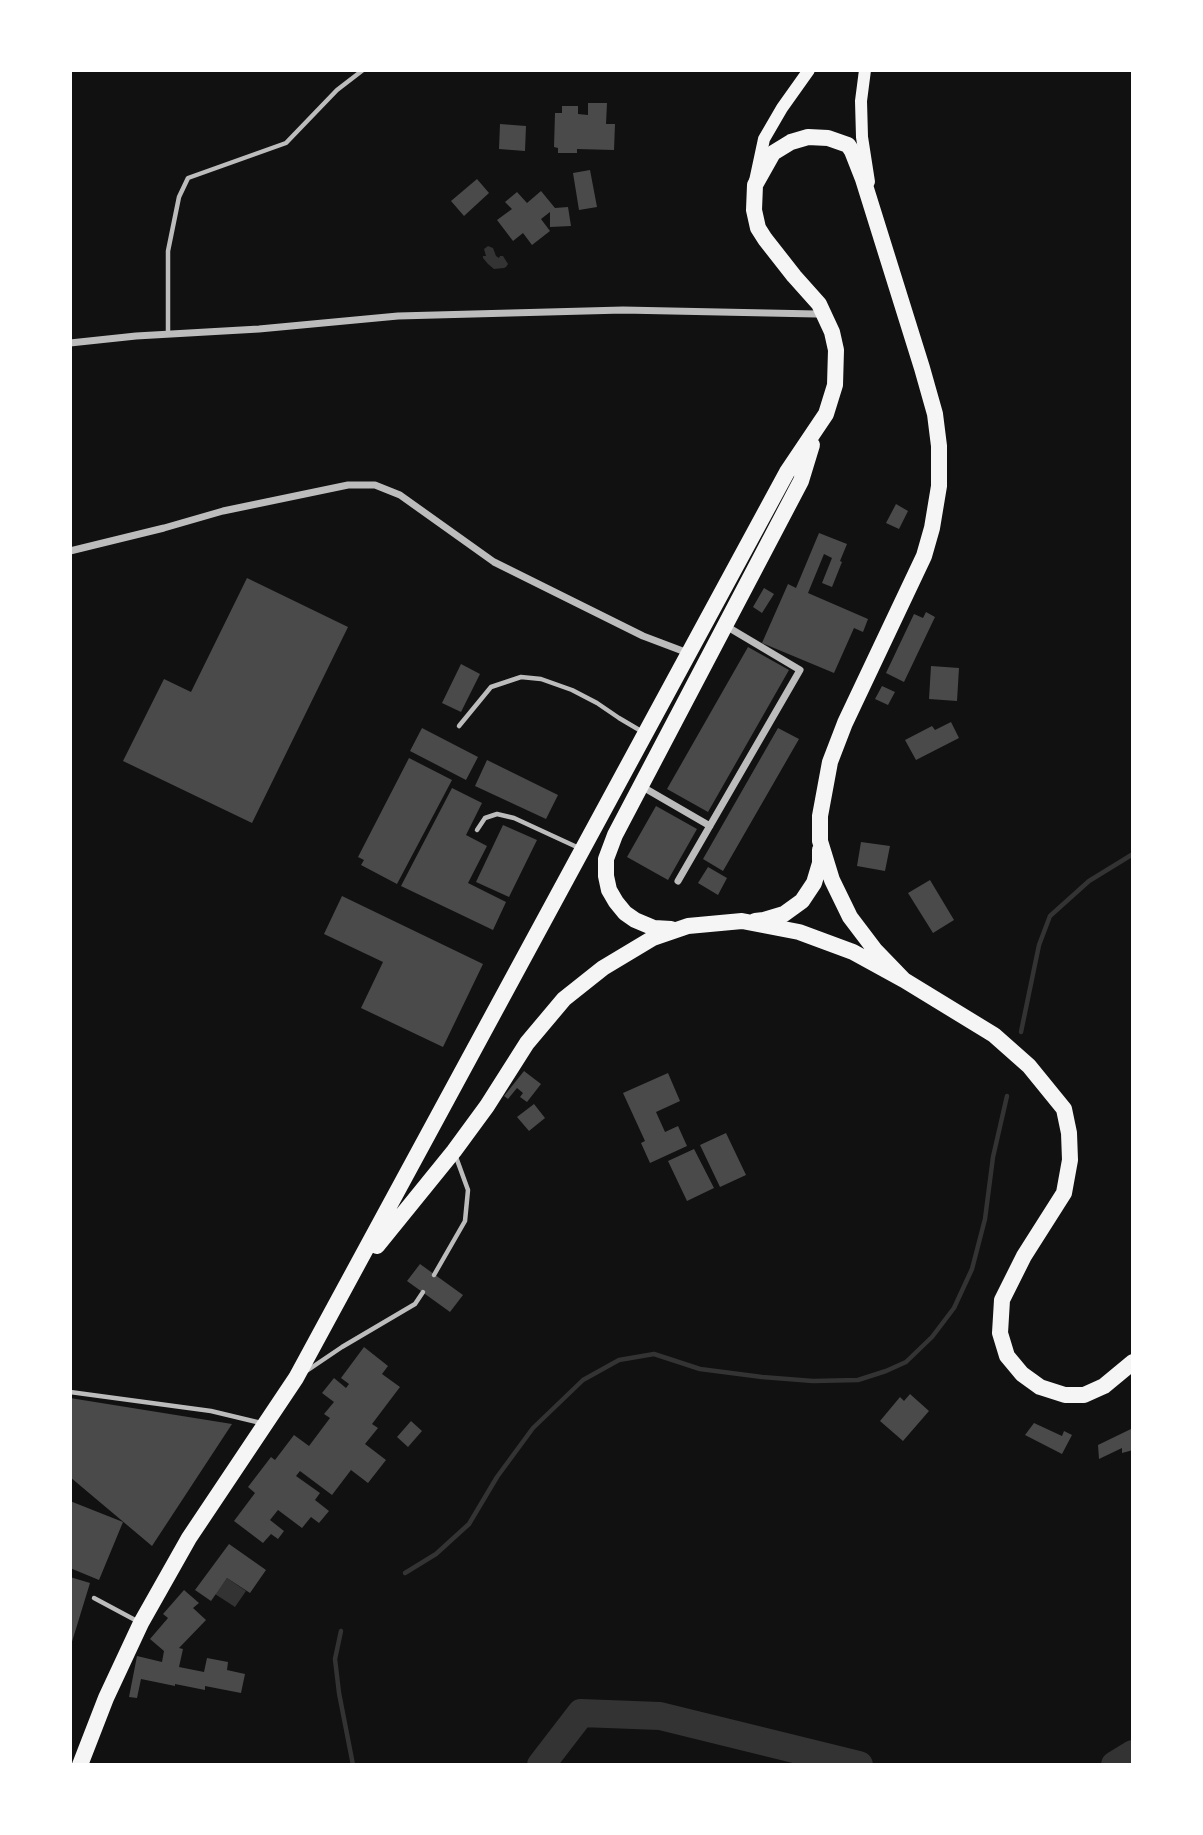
<!DOCTYPE html>
<style>
body{margin:0}
#map{position:relative;width:1203px;height:1835px;overflow:hidden;background:#111;font-family:"DM Sans",sans-serif}
canvas{display:block}
.frame{position:absolute;inset:0;border:72px solid #fff;pointer-events:none}
</style>
<div id="map">
<canvas width="1203" height="1835"></canvas>
<div class="frame"></div>
</div>
<script>
const ctx = document.querySelector('canvas').getContext('2d');
ctx.lineJoin = 'round';
function paint(path, color) { ctx.fillStyle = color; ctx.fill(path, 'evenodd'); }
const shape = rows => new Path2D(rows.map(r => 'M' + r).join(''));
function stroke(path, color, width, dash) { ctx.strokeStyle = color; ctx.lineWidth = width; ctx.lineCap = dash ? 'butt' : 'round'; ctx.setLineDash(dash || []); ctx.stroke(path); }
const water = shape([
 [488,246,493,248,496,256,499,258,500,256,503,256,508,264,506,267,504,268,494,269,488,264,483,258,483,256,486,256,484,249],
 [227,1578,246,1591,235,1607,215,1594]
]);
const stream = shape([
 [1021,1032,1039,945,1050,916,1089,881,1133,854],
 [405,1573,436,1554,469,1524,497,1477,533,1428,583,1380,619,1360,654,1354,700,1369,762,1377,813,1381,858,1380,886,1371,906,1362,932,1337,954,1308,972,1269,985,1219,993,1157,1007,1096],
 [341,1631,335,1659,339,1693,353,1765]
]);
const river = shape([
 [541,1765,581,1713,660,1716,859,1765],
 [1115,1765,1133,1754]
]);
const building = shape([
 [588,103,607,103,606,124,615,124,614,150,577,149,577,153,558,153,558,148,554,147,555,113,562,113,562,106,578,106,578,114,588,115],
 [500,124,526,126,525,151,499,149],
 [590,170,597,207,579,210,573,173],
 [477,179,489,193,464,216,451,201],
 [541,191,555,208,568,207,571,226,550,227,550,212,541,219,550,231,532,245,523,233,513,241,497,220,512,209,505,202,517,192,527,203],
 [896,504,908,511,899,529,886,523],
 [819,533,847,544,840,561,842,562,832,587,822,583,832,558,824,554,808,593,868,619,863,632,854,628,834,673,762,643,788,584,796,588],
 [247,578,348,627,252,823,123,761,164,679,191,692],
 [764,588,774,594,762,613,753,607],
 [926,612,935,617,904,682,886,673,914,614,923,618],
 [748,647,789,670,708,812,667,789],
 [461,664,480,674,461,712,442,703],
 [931,666,959,668,957,701,929,699],
 [882,686,895,692,888,705,875,699],
 [951,722,959,738,916,760,905,740,932,726,935,730],
 [422,728,478,757,466,780,410,751],
 [778,728,799,739,723,871,703,859],
 [409,758,452,780,397,884,361,865,364,860,358,857],
 [487,760,558,795,546,819,475,786],
 [452,788,482,803,466,835,487,846,468,883,506,902,493,930,401,886],
 [656,806,697,829,668,880,627,857],
 [503,825,537,840,509,897,476,882],
 [861,842,890,846,885,871,857,866],
 [708,867,727,878,718,895,698,883],
 [930,880,954,920,933,933,908,893],
 [342,896,483,964,443,1047,361,1008,383,962,324,934],
 [524,1071,541,1084,527,1102,520,1097,523,1093,517,1088,508,1099,504,1096],
 [668,1073,680,1101,656,1112,665,1132,678,1126,687,1146,650,1163,641,1143,645,1141,623,1093],
 [534,1104,545,1118,529,1131,517,1117],
 [726,1133,746,1175,720,1187,700,1145],
 [694,1149,714,1188,687,1201,668,1161],
 [420,1264,463,1295,450,1312,407,1281],
 [364,1347,388,1366,382,1374,400,1387,372,1424,378,1428,365,1444,386,1460,368,1483,351,1470,332,1495,300,1471,296,1476,320,1493,315,1500,329,1511,319,1523,311,1517,302,1528,278,1510,270,1520,284,1531,278,1539,271,1534,263,1543,234,1521,255,1493,248,1487,271,1457,275,1460,294,1435,309,1446,330,1418,324,1414,334,1402,322,1393,334,1378,346,1388,349,1384,341,1378],
 [910,1394,929,1411,903,1441,880,1421,900,1397,904,1401],
 [70,1398,232,1424,152,1546,70,1477],
 [411,1421,422,1431,408,1447,397,1437],
 [1034,1423,1062,1436,1064,1431,1072,1435,1062,1454,1025,1435],
 [1133,1428,1133,1450,1122,1453,1122,1448,1099,1459,1098,1445],
 [70,1501,123,1522,99,1580,70,1568],
 [229,1544,266,1570,250,1593,227,1578,211,1601,195,1590],
 [70,1577,90,1583,71,1645,70,1645],
 [184,1590,199,1603,193,1608,206,1620,179,1648,183,1649,179,1667,204,1672,207,1658,228,1662,227,1670,245,1674,241,1693,205,1686,205,1690,175,1684,175,1686,141,1679,137,1698,129,1697,137,1656,162,1662,164,1651,150,1639,168,1618,163,1614]
]);
const service = shape([
 [168,334,168,251,179,197,188,178,286,143,337,90,363,70],
 [459,726,491,687,521,677,541,679,572,690,597,703,619,718,641,731],
 [477,830,485,818,497,814,514,818,579,848],
 [434,1275,465,1221,468,1190,456,1157],
 [305,1372,342,1347,415,1304,423,1292],
 [70,1392,211,1411,261,1423],
 [94,1598,137,1621]
]);
const minor = shape([
 [70,343,136,336,259,329,398,316,623,310,816,314,824,313],
 [70,551,164,528,223,511,348,485,375,485,400,495,494,562,643,636,688,653],
 [641,786,710,826],
 [678,881,800,670,726,626]
]);
const secondary = shape([
 [865,70,861,101,862,137,869,182],
 [755,181,764,139,782,108,809,70]
]);
const trunk = shape([
 [755,921,764,920,784,914,802,901,814,883,820,863,820,850],
 [671,929,654,928,635,920,625,913,616,902,609,890,606,876,606,859,615,835,801,481,812,445],
 [377,1246,454,1151,487,1106,527,1043,564,999,603,968,653,938,688,926,742,921,799,932,853,952,904,980,994,1035,1029,1066,1064,1109,1069,1133,1070,1160,1064,1193,1024,1256,1002,1300,1000,1333,1007,1356,1022,1374,1040,1387,1065,1395,1084,1395,1104,1386,1133,1362],
 [80,1765,106,1698,141,1623,189,1538,296,1378,787,472,826,414,835,385,836,350,832,332,819,304,794,276,765,239,758,228,754,210,755,185,773,153,791,142,808,137,828,138,848,145,852,151,863,179,922,368,935,414,939,446,939,486,932,528,924,556,845,723,830,762,820,816,820,841,832,880,850,917,875,950,904,980]
]);
paint(water, '#333');
stroke(stream, '#333', 4.5);
stroke(river, '#333', 28);
paint(building, '#4a4a4a');
stroke(service, '#bcbcbc', 4.5);
stroke(minor, '#bcbcbc', 7);
stroke(secondary, '#f5f5f5', 12);
stroke(trunk, '#f5f5f5', 16);
</script>
